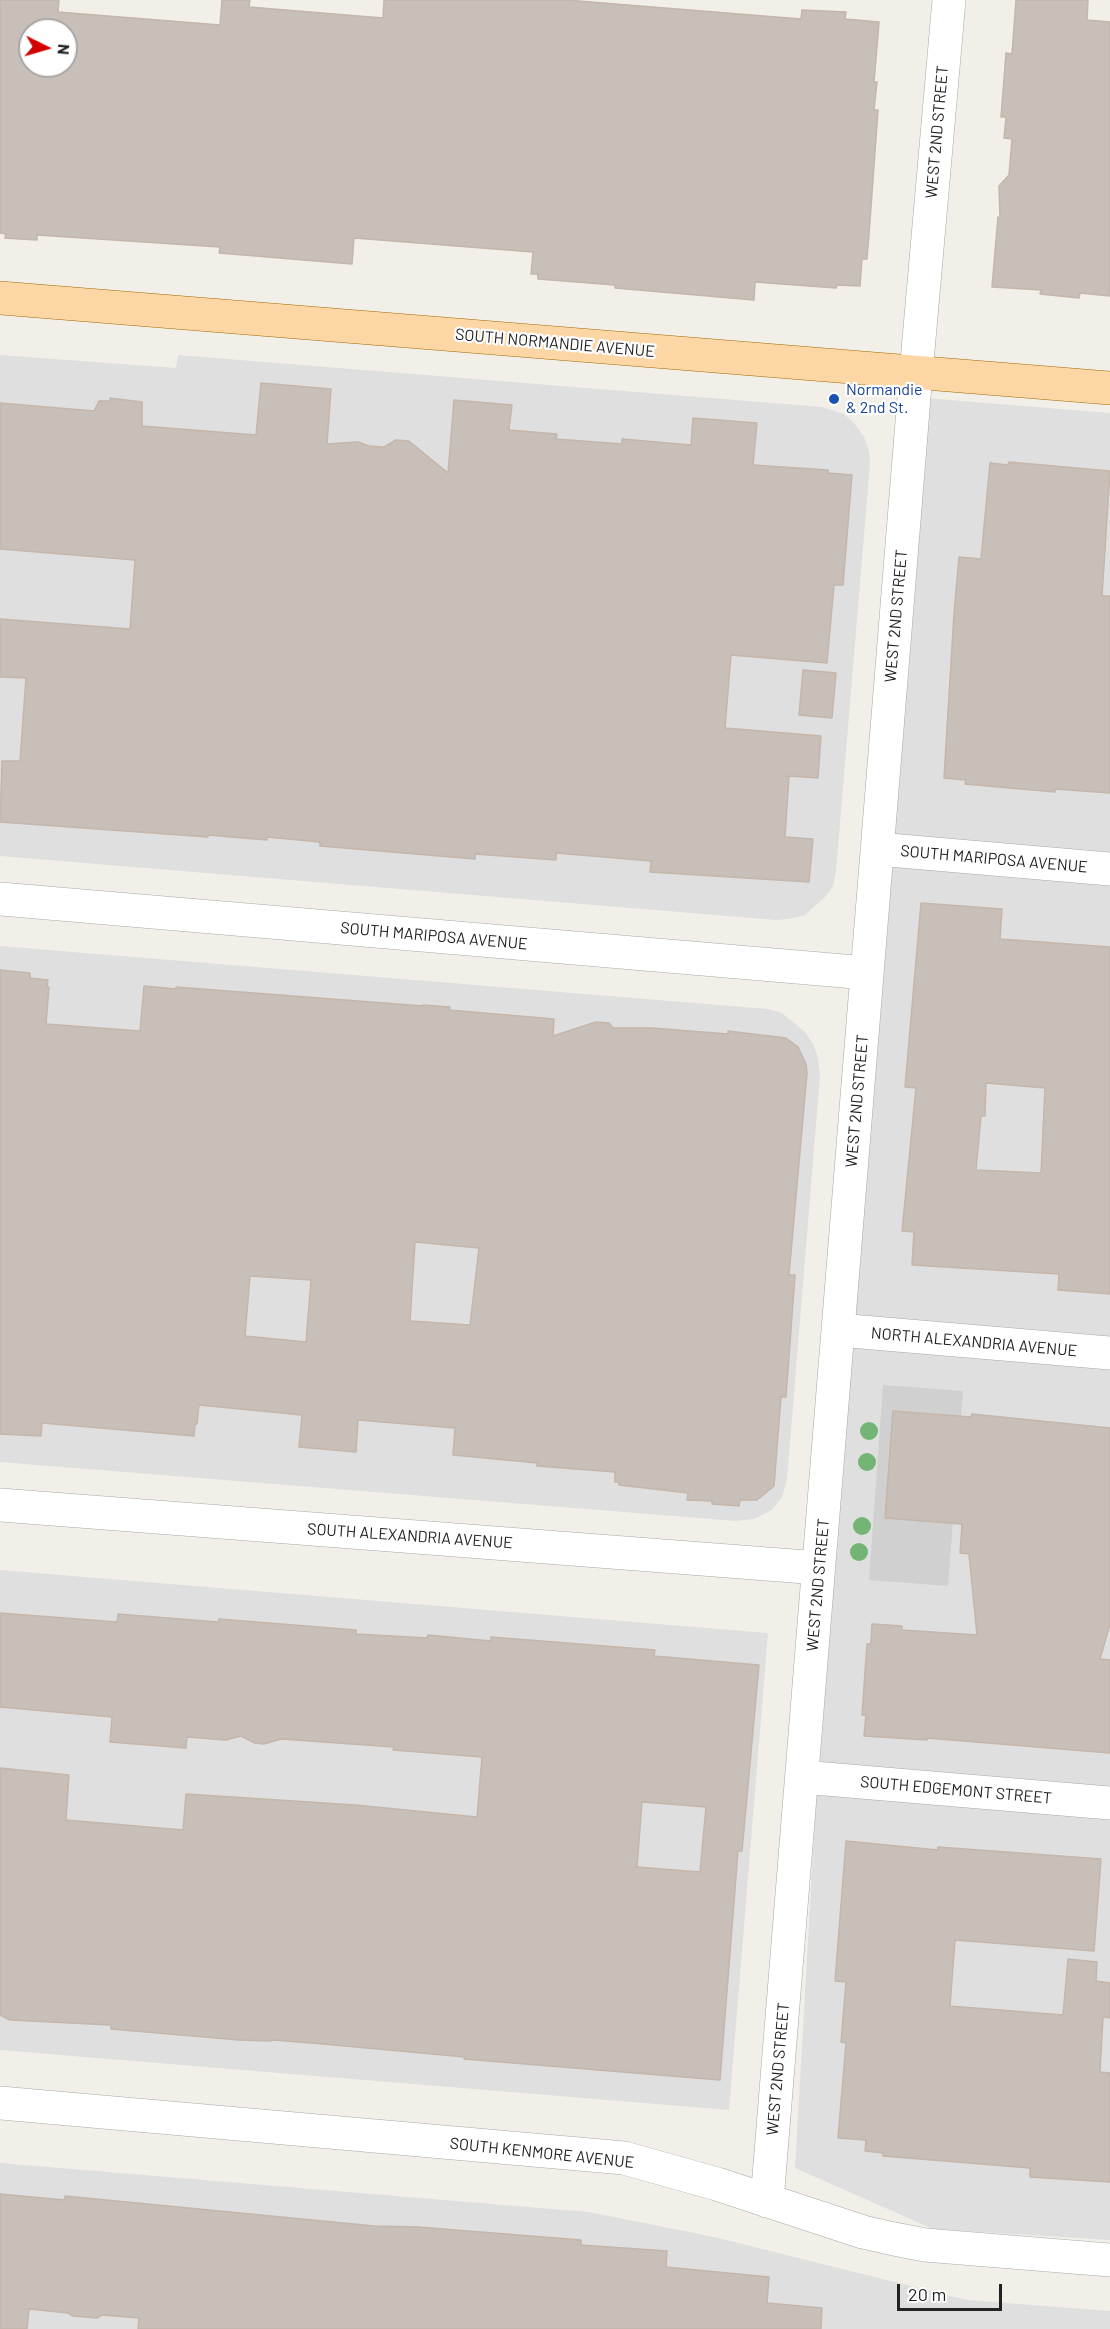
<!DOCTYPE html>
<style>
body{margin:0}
#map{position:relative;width:1110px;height:2329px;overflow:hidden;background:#f2efe9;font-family:Barlow,sans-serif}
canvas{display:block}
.north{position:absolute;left:18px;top:18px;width:60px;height:60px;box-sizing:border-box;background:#fff;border:2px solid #a7a7a7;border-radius:50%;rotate:95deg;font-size:16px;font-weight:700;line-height:24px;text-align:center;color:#222}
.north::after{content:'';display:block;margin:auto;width:21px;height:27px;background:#d40000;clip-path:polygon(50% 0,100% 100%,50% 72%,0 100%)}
.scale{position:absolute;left:897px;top:2284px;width:105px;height:27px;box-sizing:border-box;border:3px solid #222;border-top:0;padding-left:8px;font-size:18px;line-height:21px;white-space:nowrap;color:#222;-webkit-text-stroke:4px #fff;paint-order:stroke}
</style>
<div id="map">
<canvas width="1110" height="2329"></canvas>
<div class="north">N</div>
<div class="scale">20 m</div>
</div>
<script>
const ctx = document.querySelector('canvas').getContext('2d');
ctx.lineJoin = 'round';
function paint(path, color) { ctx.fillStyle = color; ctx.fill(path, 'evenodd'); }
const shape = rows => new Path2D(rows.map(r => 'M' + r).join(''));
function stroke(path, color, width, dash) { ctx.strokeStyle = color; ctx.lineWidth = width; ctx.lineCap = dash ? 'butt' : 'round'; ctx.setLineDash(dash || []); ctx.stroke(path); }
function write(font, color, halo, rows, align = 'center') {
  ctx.font = font + ' Barlow,sans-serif'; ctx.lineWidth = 4.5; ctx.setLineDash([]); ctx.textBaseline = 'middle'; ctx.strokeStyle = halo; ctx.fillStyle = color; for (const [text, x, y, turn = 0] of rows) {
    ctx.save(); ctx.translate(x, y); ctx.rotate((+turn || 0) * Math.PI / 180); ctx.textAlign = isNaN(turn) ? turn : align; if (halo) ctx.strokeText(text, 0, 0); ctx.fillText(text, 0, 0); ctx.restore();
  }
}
const residential = shape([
 [0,355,176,368,178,355,822,407,844,414,854,423,864,437,869,451,870,463,836,871,833,886,826,896,805,915,790,919,776,920,0,856],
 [925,398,1110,413,1110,2240,933,2229,795,2168,828,1590],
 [0,946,768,1009,782,1013,805,1032,813,1044,818,1058,820,1076,787,1479,782,1497,772,1510,754,1519,736,1521,0,1462],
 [0,1570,768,1633,729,2110,0,2050],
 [0,2163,588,2212,714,2237,967,2300,1110,2311,1110,2329,0,2329]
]);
const religious = shape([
 [883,1385,963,1391,948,1586,869,1580]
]);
const building = shape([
 [0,0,59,0,58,12,220,25,222,0,250,0,249,7,383,18,384,0,566,0,801,19,802,10,846,12,845,19,879,22,874,82,877,82,874,110,878,110,870,221,867,259,862,259,860,286,837,285,836,288,755,282,754,300,615,288,615,285,538,279,538,274,531,274,533,252,354,238,352,264,219,253,220,247,37,235,37,240,5,238,6,234,0,233,0,0],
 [30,30,66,30,66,66,30,66,30,30],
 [1016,0,1088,0,1087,20,1110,22,1110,296,1080,293,1079,298,1040,294,1041,290,992,287,998,217,1000,218,999,186,1009,175,1012,139,1004,138,1006,117,1001,117,1006,53,1012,54,1016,0],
 [261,383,331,389,327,444,358,442,369,446,384,447,396,440,409,441,448,473,454,400,512,405,509,430,557,434,556,439,622,444,622,439,691,445,693,418,757,423,753,465,828,470,828,473,852,475,843,585,834,585,827,663,731,655,725,728,821,736,818,778,789,776,785,837,813,839,809,882,650,872,651,861,556,853,556,860,475,854,475,859,320,846,320,842,267,837,267,840,208,835,208,837,0,822,2,761,20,761,26,678,0,677,0,619,130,629,135,560,0,549,0,403,94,411,99,401,110,401,110,398,142,402,142,426,256,435,261,383],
 [1009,462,1110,471,1102,596,1110,596,1110,793,1055,789,1055,792,965,784,966,780,944,778,954,614,959,557,981,559,990,463,1008,465,1009,462],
 [803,670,836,673,832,718,799,715,803,670],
 [921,903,1002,909,1000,939,1110,947,1110,1294,1058,1290,1059,1274,912,1265,914,1232,902,1231,916,1088,905,1087,921,903],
 [986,1083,1045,1088,1041,1173,976,1170,981,1116,985,1116,986,1083],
 [0,970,30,973,30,978,48,980,47,987,49,987,46,1024,140,1031,144,986,176,989,176,987,423,1006,423,1005,450,1007,449,1010,554,1019,553,1036,596,1022,609,1023,613,1028,652,1028,728,1034,728,1031,786,1038,798,1047,806,1064,807,1073,789,1275,795,1275,793,1302,786,1397,781,1397,774,1486,757,1500,740,1500,739,1506,712,1504,712,1501,687,1500,688,1493,619,1485,619,1482,615,1482,615,1472,537,1466,537,1463,453,1455,455,1428,358,1420,356,1452,299,1447,302,1415,199,1405,197,1424,195,1424,194,1436,42,1423,41,1436,0,1434,0,970],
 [415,1242,479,1248,470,1325,410,1321,415,1242],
 [250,1276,311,1280,306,1342,245,1336,250,1276],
 [893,1411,971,1417,972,1414,1110,1428,1110,1624,1100,1659,1110,1660,1110,1753,927,1738,927,1740,864,1736,866,1715,862,1715,867,1644,871,1644,872,1624,902,1626,902,1630,977,1635,969,1554,960,1553,962,1524,885,1518,893,1411],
 [0,1613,117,1622,118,1614,218,1622,219,1619,356,1630,356,1634,427,1638,428,1635,491,1641,491,1637,655,1650,654,1656,759,1665,742,1851,738,1851,720,2080,464,2059,465,2057,323,2044,273,2040,270,2041,239,2040,111,2029,111,2025,10,2020,0,2015,0,1768,69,1775,66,1820,183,1830,186,1794,355,1805,477,1817,482,1757,393,1750,394,1747,281,1739,264,1744,255,1743,241,1736,226,1740,187,1737,186,1748,110,1742,112,1717,0,1707,0,1613],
 [642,1802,706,1807,700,1872,637,1867,642,1802],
 [846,1841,938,1850,938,1847,1101,1859,1094,1951,955,1940,950,2006,1063,2015,1068,1959,1097,1962,1096,1981,1110,1983,1110,2018,1103,2017,1100,2072,1110,2073,1110,2182,1030,2177,1030,2168,883,2156,883,2153,865,2151,866,2140,838,2138,846,2043,841,2042,846,1982,835,1981,846,1841],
 [0,2194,65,2200,65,2196,374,2226,418,2227,581,2240,581,2245,667,2251,666,2267,769,2277,767,2303,822,2308,821,2329,138,2329,139,2318,102,2315,97,2318,73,2316,68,2313,29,2309,27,2329,0,2329,0,2194]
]);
const minor = shape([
 [877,849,1110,869],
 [0,899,867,973],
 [838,1330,1110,1353],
 [0,1505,819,1568],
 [802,1777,1110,1803],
 [0,2103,624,2158,717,2184,863,2232,894,2239,925,2245,1110,2260],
 [767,2201,916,373,949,0]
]);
const major = shape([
 [0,298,1110,388]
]);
const trees = [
 [869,1431],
 [867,1462],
 [862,1526],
 [859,1552]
];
const markers = [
 [834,399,6,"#1a4fb4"]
];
const streetNames = [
 ["WEST 2ND STREET",937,132,-85],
 ["SOUTH NORMANDIE AVENUE",555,343,5],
 ["WEST 2ND STREET",896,616,-85],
 ["SOUTH MARIPOSA AVENUE",994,859,5],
 ["SOUTH MARIPOSA AVENUE",434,936,5],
 ["WEST 2ND STREET",857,1101,-85],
 ["NORTH ALEXANDRIA AVENUE",974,1342,5],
 ["SOUTH ALEXANDRIA AVENUE",410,1536,4],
 ["WEST 2ND STREET",818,1585,-85],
 ["SOUTH EDGEMONT STREET",956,1790,5],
 ["WEST 2ND STREET",778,2069,-85],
 ["SOUTH KENMORE AVENUE",542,2153,6]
];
const transitNames = [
 ["Normandie",846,390],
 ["& 2nd St.",846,408]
];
paint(residential, '#e0dfdf');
paint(religious, '#d0d0d0');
paint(building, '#c7bfb8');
stroke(building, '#c4b6ab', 1.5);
stroke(minor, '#a9a9a9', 34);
stroke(major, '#a06b00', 34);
stroke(minor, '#fff', 33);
stroke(major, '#fcd6a4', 33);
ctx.fillStyle = '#74b475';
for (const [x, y] of trees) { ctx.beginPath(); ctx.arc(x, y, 9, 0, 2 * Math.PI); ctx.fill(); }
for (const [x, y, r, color] of markers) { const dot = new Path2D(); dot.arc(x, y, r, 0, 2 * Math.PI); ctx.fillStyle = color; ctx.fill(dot); stroke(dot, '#fff', 2); }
write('16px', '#222', '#fff', streetNames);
write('16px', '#164399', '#fff', transitNames, 'left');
</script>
